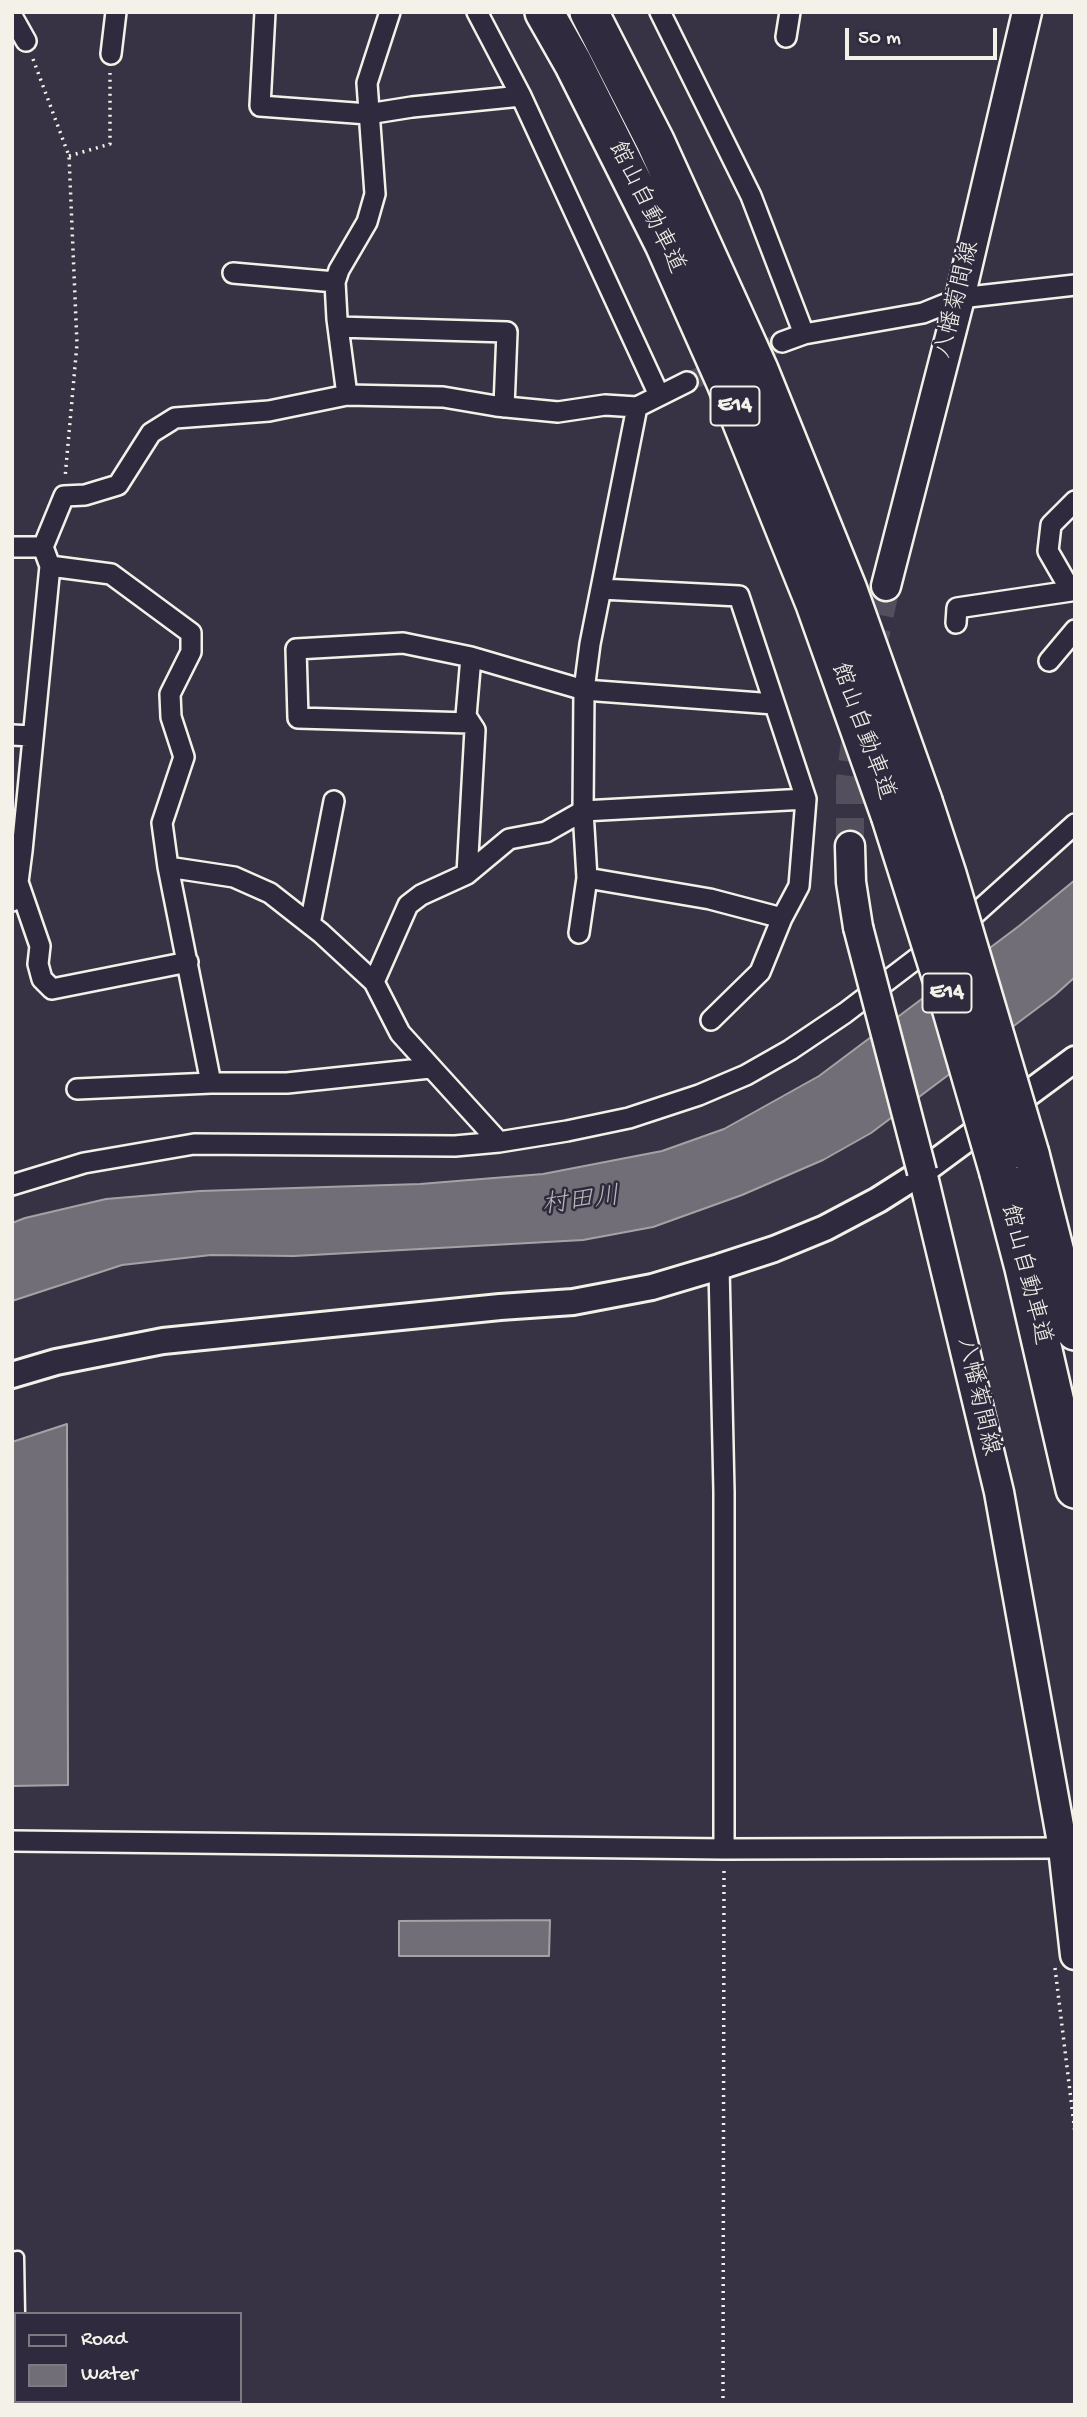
<!DOCTYPE html>
<meta charset="utf-8">
<style>
body{margin:0}
#map{position:relative;width:1087px;height:2417px;overflow:hidden;background:#373244;font-family:"Gochi Hand",sans-serif}
canvas{display:block}
.frame{position:absolute;inset:0;border:14px solid #f4f1e8;pointer-events:none}
.legend{position:absolute;left:14px;top:2312px;width:228px;height:91px;box-sizing:border-box;background:#2f2a3d;border:2px solid #7e7a81;margin:0;padding:9px 12px;list-style:none;font-size:21px;color:#f4f1e8}
.legend li{display:flex;align-items:center;gap:14px;height:35px}
.legend b{width:35px;border:2px solid #7e7a81}
.scale{position:absolute;left:845px;top:28px;width:152px;height:32px;box-sizing:border-box;border:4px solid #f4f1e8;border-top:0;padding-left:9px;font-size:21px;line-height:24px;white-space:nowrap;color:#f4f1e8;-webkit-text-stroke:5px #2f2a3d;paint-order:stroke}
</style>
<div id="map">
<canvas width="1087" height="2417"></canvas>
<div class="frame"></div>
<ul class="legend">
<li><b style="height:9px;background:#2f2a3d"></b>Road</li>
<li><b style="height:19px;background:#726e77"></b>Water</li>
</ul>
<div class="scale">50 m</div>
</div>
<script>
const ctx = document.querySelector('canvas').getContext('2d');
ctx.lineJoin = 'round';
function paint(path, color) { ctx.fillStyle = color; ctx.fill(path, 'evenodd'); }
const shape = rows => new Path2D(rows.map(r => 'M' + r).join(''));
function stroke(path, color, width, dash) { ctx.strokeStyle = color; ctx.lineWidth = width; ctx.lineCap = dash ? 'butt' : 'round'; ctx.setLineDash(dash || []); ctx.stroke(path); }
function write(font, color, halo, rows, align = 'center') {
  ctx.font = font + ' "Gochi Hand","Klee One",sans-serif'; ctx.lineWidth = 5; ctx.setLineDash([]); ctx.textBaseline = 'middle'; ctx.strokeStyle = halo; ctx.fillStyle = color; for (const [text, x, y, turn = 0] of rows) {
    ctx.save(); ctx.translate(x, y); ctx.rotate((+turn || 0) * Math.PI / 180); ctx.textAlign = isNaN(turn) ? turn : align; if (halo) ctx.strokeText(text, 0, 0); ctx.fillText(text, 0, 0); ctx.restore();
  }
}
const water = shape([
 [1075,880,1075,977,1055,995,871,1133,823,1160,742,1195,653,1227,583,1240,294,1256,211,1255,122,1265,12,1301,12,1223,25,1218,106,1199,200,1191,420,1184,543,1174,662,1151,724,1129,819,1076,1019,926,1075,880],
 [67,1424,68,1785,12,1786,12,1442,67,1424],
 [550,1920,549,1956,399,1956,399,1921,550,1920]
]);
const minorTunnel = shape([
 [687,382,782,342]
]);
const secondaryTunnel = shape([
 [871,656,886,586],
 [850,846,850,780,857,727]
]);
const path = shape([
 [33,59,69,156,77,344,65,478],
 [69,156,110,144,110,73],
 [1055,1968,1075,2133],
 [723,2405,724,1868]
]);
const service = shape([
 [12,2258,18,2257,19,2314],
 [12,2325,16,2325],
 [12,2362,16,2362,16,2371],
 [16,2401,16,2405]
]);
const minor = shape([
 [265,12,260,106,368,114,412,107,521,96],
 [477,12,521,96,659,395],
 [660,12,751,196,804,334],
 [12,16,26,41],
 [786,37,790,12],
 [111,54,116,12],
 [233,273,335,282],
 [338,327,507,332,504,407],
 [782,342,804,334,923,313,960,298,1075,285],
 [347,395,337,319,335,282,339,270,367,222,375,194,367,83,390,12],
 [12,547,43,547],
 [50,566,111,574,191,633,191,652,170,694,171,717,184,757,162,823,168,867,211,1083],
 [601,589,739,596,806,799,799,886,782,918,760,972,711,1020],
 [956,623,957,608,1071,591,1048,551,1051,525,1075,501],
 [1049,661,1075,630],
 [470,723,298,718,296,649,403,643,471,657,584,690,774,704],
 [12,735,33,736],
 [168,867,234,877,270,893,321,933,374,982,400,1033,499,1142],
 [467,874,475,730,466,716,471,657],
 [587,878,710,899,782,918],
 [18,882,40,946,38,964,42,979,52,989,188,962],
 [12,901,18,882,22,851,50,566,43,547,64,496,85,495,118,485,151,433,175,418,269,411,347,395,443,397,496,406,558,412,605,405,637,407,687,382],
 [310,924,334,801],
 [579,933,587,878,583,811,806,799],
 [374,982,408,905,421,895,467,874,509,839,546,832,583,811,584,690,590,644,637,407],
 [77,1089,211,1083,287,1083,430,1068],
 [12,1185,84,1163,194,1144,455,1146,499,1142,567,1131,629,1118,699,1095,746,1075,790,1050,845,1013,975,914,1075,824],
 [719,1267,724,1492,724,1849],
 [12,1841,724,1849,1063,1848]
]);
const tertiary = shape([
 [12,1375,56,1362,163,1341,500,1307,573,1302,652,1287,719,1267,774,1249,825,1228,878,1200,922,1172,1075,1059]
]);
const secondary = shape([
 [886,586,960,298,1027,12],
 [850,846,851,882,858,927],
 [922,1172,999,1492,1063,1848,1075,1955]
]);
const motorway = shape([
 [544,12,573,63,664,244,726,383,815,604,890,815],
 [589,12,655,141,759,370,848,590,923,801],
 [1030,1154,1075,1331],
 [999,1173,1024,1268,1075,1489]
]);
const secondaryBridge = shape([
 [858,927,922,1172]
]);
const motorwayBridge = shape([
 [923,801,947,874,1030,1154],
 [890,815,952,1011,999,1173]
]);
const shields = [
 [735,406,49],
 [947,993,49]
];
const shieldNames = [
 ["E14",735,406],
 ["E14",947,993]
];
const streetNames = [
 ["館山自動車道",645,208,64],
 ["八幡菊間線",959,300,-76],
 ["館山自動車道",861,732,70],
 ["館山自動車道",1024,1275,76],
 ["八幡菊間線",976,1397,77]
];
const waterNames = [
 ["村田川",581,1203,-7]
];
paint(water, '#726e77');
stroke(water, '#a6a2a4', 2);
stroke(minorTunnel, '#534f5d', 19, [19, 10]);
stroke(secondaryTunnel, '#534f5d', 28, [28, 14]);
stroke(service, '#f4f1e8', 15);
stroke(minor, '#f4f1e8', 24);
stroke(tertiary, '#f4f1e8', 30);
stroke(secondary, '#f4f1e8', 33);
stroke(motorway, '#f4f1e8', 42);
stroke(path, '#f4f1e8', 3.5, [2, 5]);
stroke(service, '#2f2a3d', 10);
stroke(minor, '#2f2a3d', 19);
stroke(tertiary, '#2f2a3d', 24);
stroke(secondary, '#2f2a3d', 28);
stroke(motorway, '#2f2a3d', 37);
stroke(secondaryBridge, '#f4f1e8', 33, []);
stroke(motorwayBridge, '#f4f1e8', 42, []);
stroke(secondaryBridge, '#2f2a3d', 28);
stroke(motorwayBridge, '#2f2a3d', 37);
for (const [x, y, w] of shields) { const box = new Path2D(); box.roundRect(x - w / 2, y - 19.5, w, 39, 5); ctx.fillStyle = '#2f2a3d'; ctx.fill(box); stroke(box, '#f4f1e8', 2); }
write('bold 23px', '#f4f1e8', null, shieldNames);
write('24px', '#f4f1e8', '#2f2a3d', streetNames);
write('italic 26px', '#bab6b5', '#2f2a3d', waterNames);
</script>
